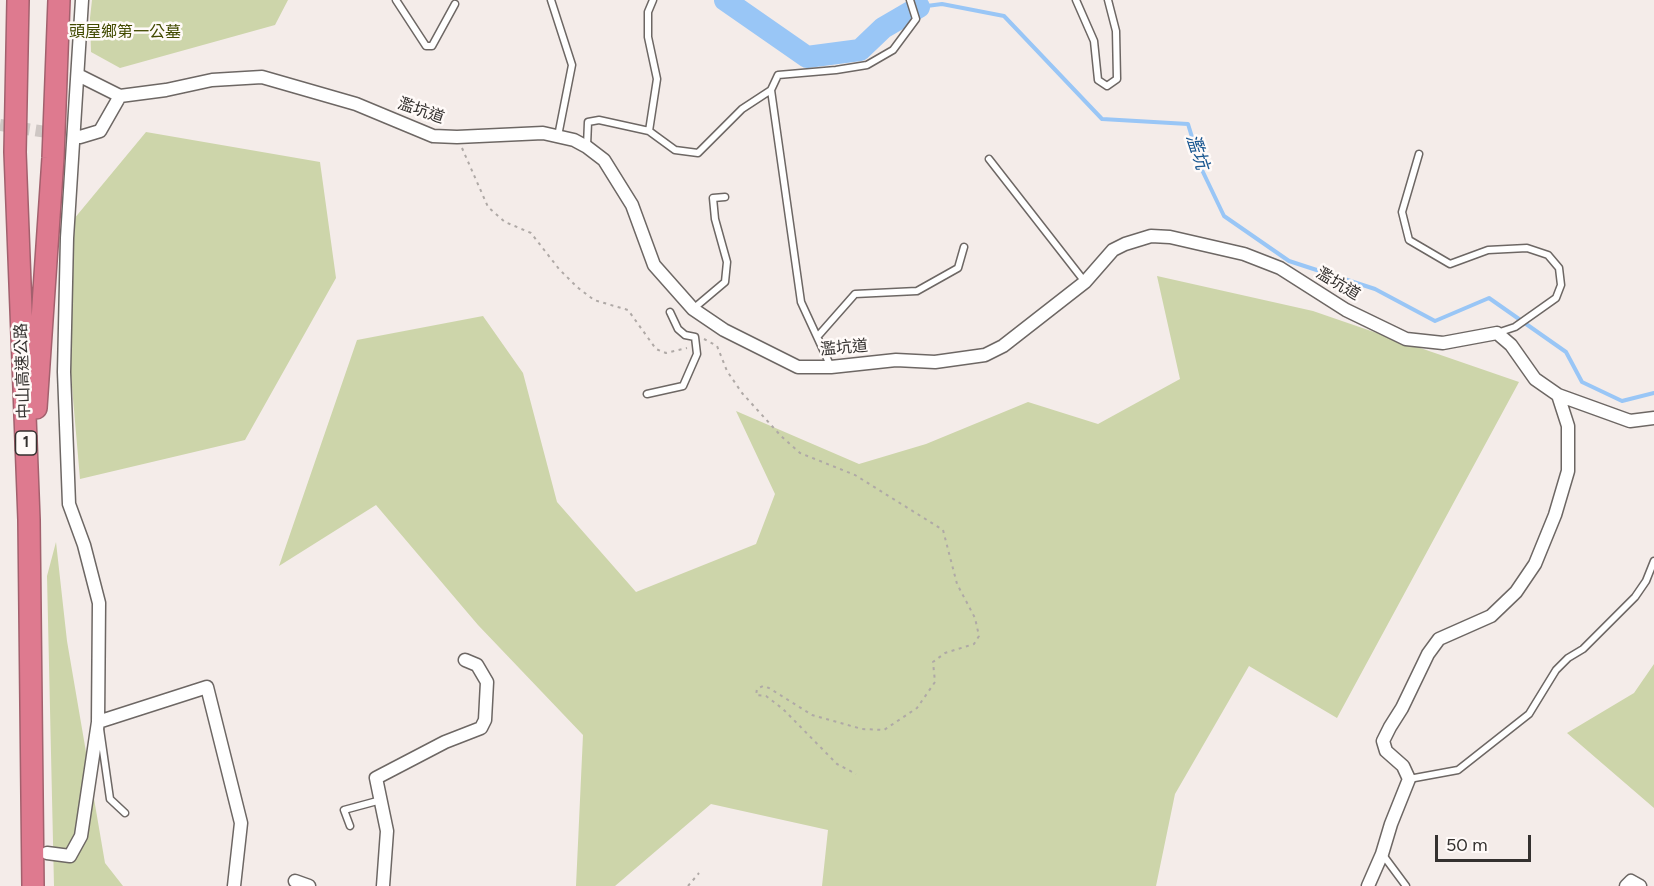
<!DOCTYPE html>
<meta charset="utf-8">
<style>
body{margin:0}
#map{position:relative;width:1654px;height:886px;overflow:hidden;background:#f4ece9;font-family:Figtree,sans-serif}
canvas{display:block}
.scale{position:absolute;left:1435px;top:835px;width:96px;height:27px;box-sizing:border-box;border:3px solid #34312f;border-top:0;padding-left:8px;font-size:18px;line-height:21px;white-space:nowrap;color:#34312f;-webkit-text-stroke:4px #fffaf8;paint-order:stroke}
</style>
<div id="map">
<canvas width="1654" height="886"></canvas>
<div class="scale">50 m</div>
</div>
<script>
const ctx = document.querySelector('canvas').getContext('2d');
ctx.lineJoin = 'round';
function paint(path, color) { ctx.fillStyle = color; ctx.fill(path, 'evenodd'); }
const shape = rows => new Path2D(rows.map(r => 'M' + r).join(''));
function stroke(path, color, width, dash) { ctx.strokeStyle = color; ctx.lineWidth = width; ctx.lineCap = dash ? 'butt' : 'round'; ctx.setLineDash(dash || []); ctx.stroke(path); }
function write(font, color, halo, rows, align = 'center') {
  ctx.font = font + ' Figtree,"Noto Sans TC",sans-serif'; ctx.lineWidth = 5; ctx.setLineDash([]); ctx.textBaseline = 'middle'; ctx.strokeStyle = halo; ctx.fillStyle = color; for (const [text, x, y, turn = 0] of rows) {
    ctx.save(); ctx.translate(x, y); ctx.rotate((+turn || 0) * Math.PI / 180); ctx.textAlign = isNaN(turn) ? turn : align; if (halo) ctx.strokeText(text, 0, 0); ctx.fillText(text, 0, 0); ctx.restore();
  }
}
const green = shape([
 [92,0,288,0,275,25,120,68,91,52,90,18],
 [146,132,320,162,336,278,245,440,80,479,59,237],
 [1157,276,1313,311,1519,382,1337,718,1249,666,1175,794,1156,886,822,886,828,830,711,804,615,886,576,886,583,735,478,625,376,505,279,566,357,340,483,316,523,373,557,502,636,592,756,544,775,494,736,411,859,464,926,444,1028,402,1098,424,1180,379],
 [56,542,67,641,105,863,123,886,54,886,47,576],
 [1654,664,1654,808,1567,733,1634,693]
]);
const stream = shape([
 [919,7,942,4,1004,16,1102,119,1188,124,1202,170,1224,216,1289,261,1375,289,1435,321,1489,298,1566,352,1582,382,1622,401,1654,393]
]);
const river = shape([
 [725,0,807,57,860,50,883,28,919,7]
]);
const streetTunnel = shape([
 [0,125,80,137]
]);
const path = shape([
 [462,148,488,207,505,222,531,233,559,269,577,287,594,300,628,310,656,349,666,353,687,348],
 [704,339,717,346,727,371,742,393,781,436,800,453,855,475,943,530,957,584,975,618,979,636,974,644,945,653,933,662,935,682,917,708,884,730,862,729,812,715,769,688,763,686,757,689,756,695,766,696,783,709,837,764,856,774],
 [688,886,699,873]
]);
const lane = shape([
 [396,0,426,46,432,46,455,4],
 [551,0,572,65,558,136],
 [1076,0,1094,41,1098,80,1107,86,1117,79,1116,31,1108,0],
 [771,90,801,302,831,367],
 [649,131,657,79,648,37,648,12,653,0],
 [587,146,588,122,599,120,649,131,675,150,698,153,742,109,771,90,778,75,836,70,867,65,893,50,916,19,910,0],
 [1419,154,1402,212,1409,240,1450,264,1488,250,1527,248,1548,255,1559,268,1561,285,1556,298,1515,327,1497,333],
 [989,159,1085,282],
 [693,309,725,282,727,262,715,219,713,198,725,197],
 [818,336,855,294,917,291,958,268,964,247],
 [647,394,683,386,697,354,695,337,685,335,678,329,670,312],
 [100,729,110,799,125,813],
 [1409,779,1458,770,1529,714,1556,670,1568,658,1583,649,1635,597,1646,581,1654,561],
 [350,826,344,810,381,800],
 [1383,855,1406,886]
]);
const street = shape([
 [82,0,67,238,64,372,69,504,84,545,99,603,98,722],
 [78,75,120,96],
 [80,137,100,131,120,96,166,90,212,80,262,77,356,104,433,136,457,137,543,133,574,140,587,147,604,160,632,205,654,265,693,309,724,330,798,367,831,367,896,360,935,362,985,355,1003,346,1085,282,1113,250,1125,244,1151,236,1170,237,1244,254,1280,268,1346,310,1406,339,1443,343,1497,333,1511,345,1535,379,1558,395,1630,421,1654,418],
 [47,853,70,856,81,836,98,722,207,687,241,823,234,886],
 [295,881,309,886],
 [383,886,387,831,376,778,445,742,481,728,485,720,487,682,477,665,465,660],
 [1368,886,1382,854,1391,824,1409,779,1403,766,1386,751,1383,741,1390,727,1402,708,1428,654,1439,639,1491,616,1516,592,1535,564,1555,515,1568,471,1568,426,1558,395],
 [1626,886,1631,881,1640,886]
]);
const highway = shape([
 [18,0,15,152,29,520,33,886],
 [36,408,53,158,59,0]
]);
const shields = [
 [26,443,21]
];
const shieldNames = [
 ["1",26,443]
];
const parkNames = [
 ["頭屋鄉第一公墓",125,32]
];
const streetNames = [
 ["濫坑道",421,111,19],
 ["濫坑道",1338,284,31],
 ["濫坑道",844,348,-5],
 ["中山高速公路",23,371,-92]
];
const waterNames = [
 ["濫坑",1197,152,72]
];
paint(green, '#cdd5aa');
stroke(stream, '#99c6f6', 4);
stroke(river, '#99c6f6', 22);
stroke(streetTunnel, '#cec7c4', 12, [12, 6]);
stroke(lane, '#6d6764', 9);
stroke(street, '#6d6764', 15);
stroke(highway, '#a2606d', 24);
stroke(path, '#afa9a6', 2, [3, 4.5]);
stroke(lane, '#fff', 6);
stroke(street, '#fff', 12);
stroke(highway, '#de7a8f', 21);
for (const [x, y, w] of shields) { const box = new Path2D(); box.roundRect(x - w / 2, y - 12, w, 24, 4.5); ctx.fillStyle = '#fffaf8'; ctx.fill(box); stroke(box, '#34312f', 1.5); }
write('bold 15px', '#34312f', null, shieldNames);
write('16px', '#424a00', '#fffaf8', parkNames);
write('16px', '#34312f', '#fffaf8', streetNames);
write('italic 18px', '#17558f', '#fffaf8', waterNames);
</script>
